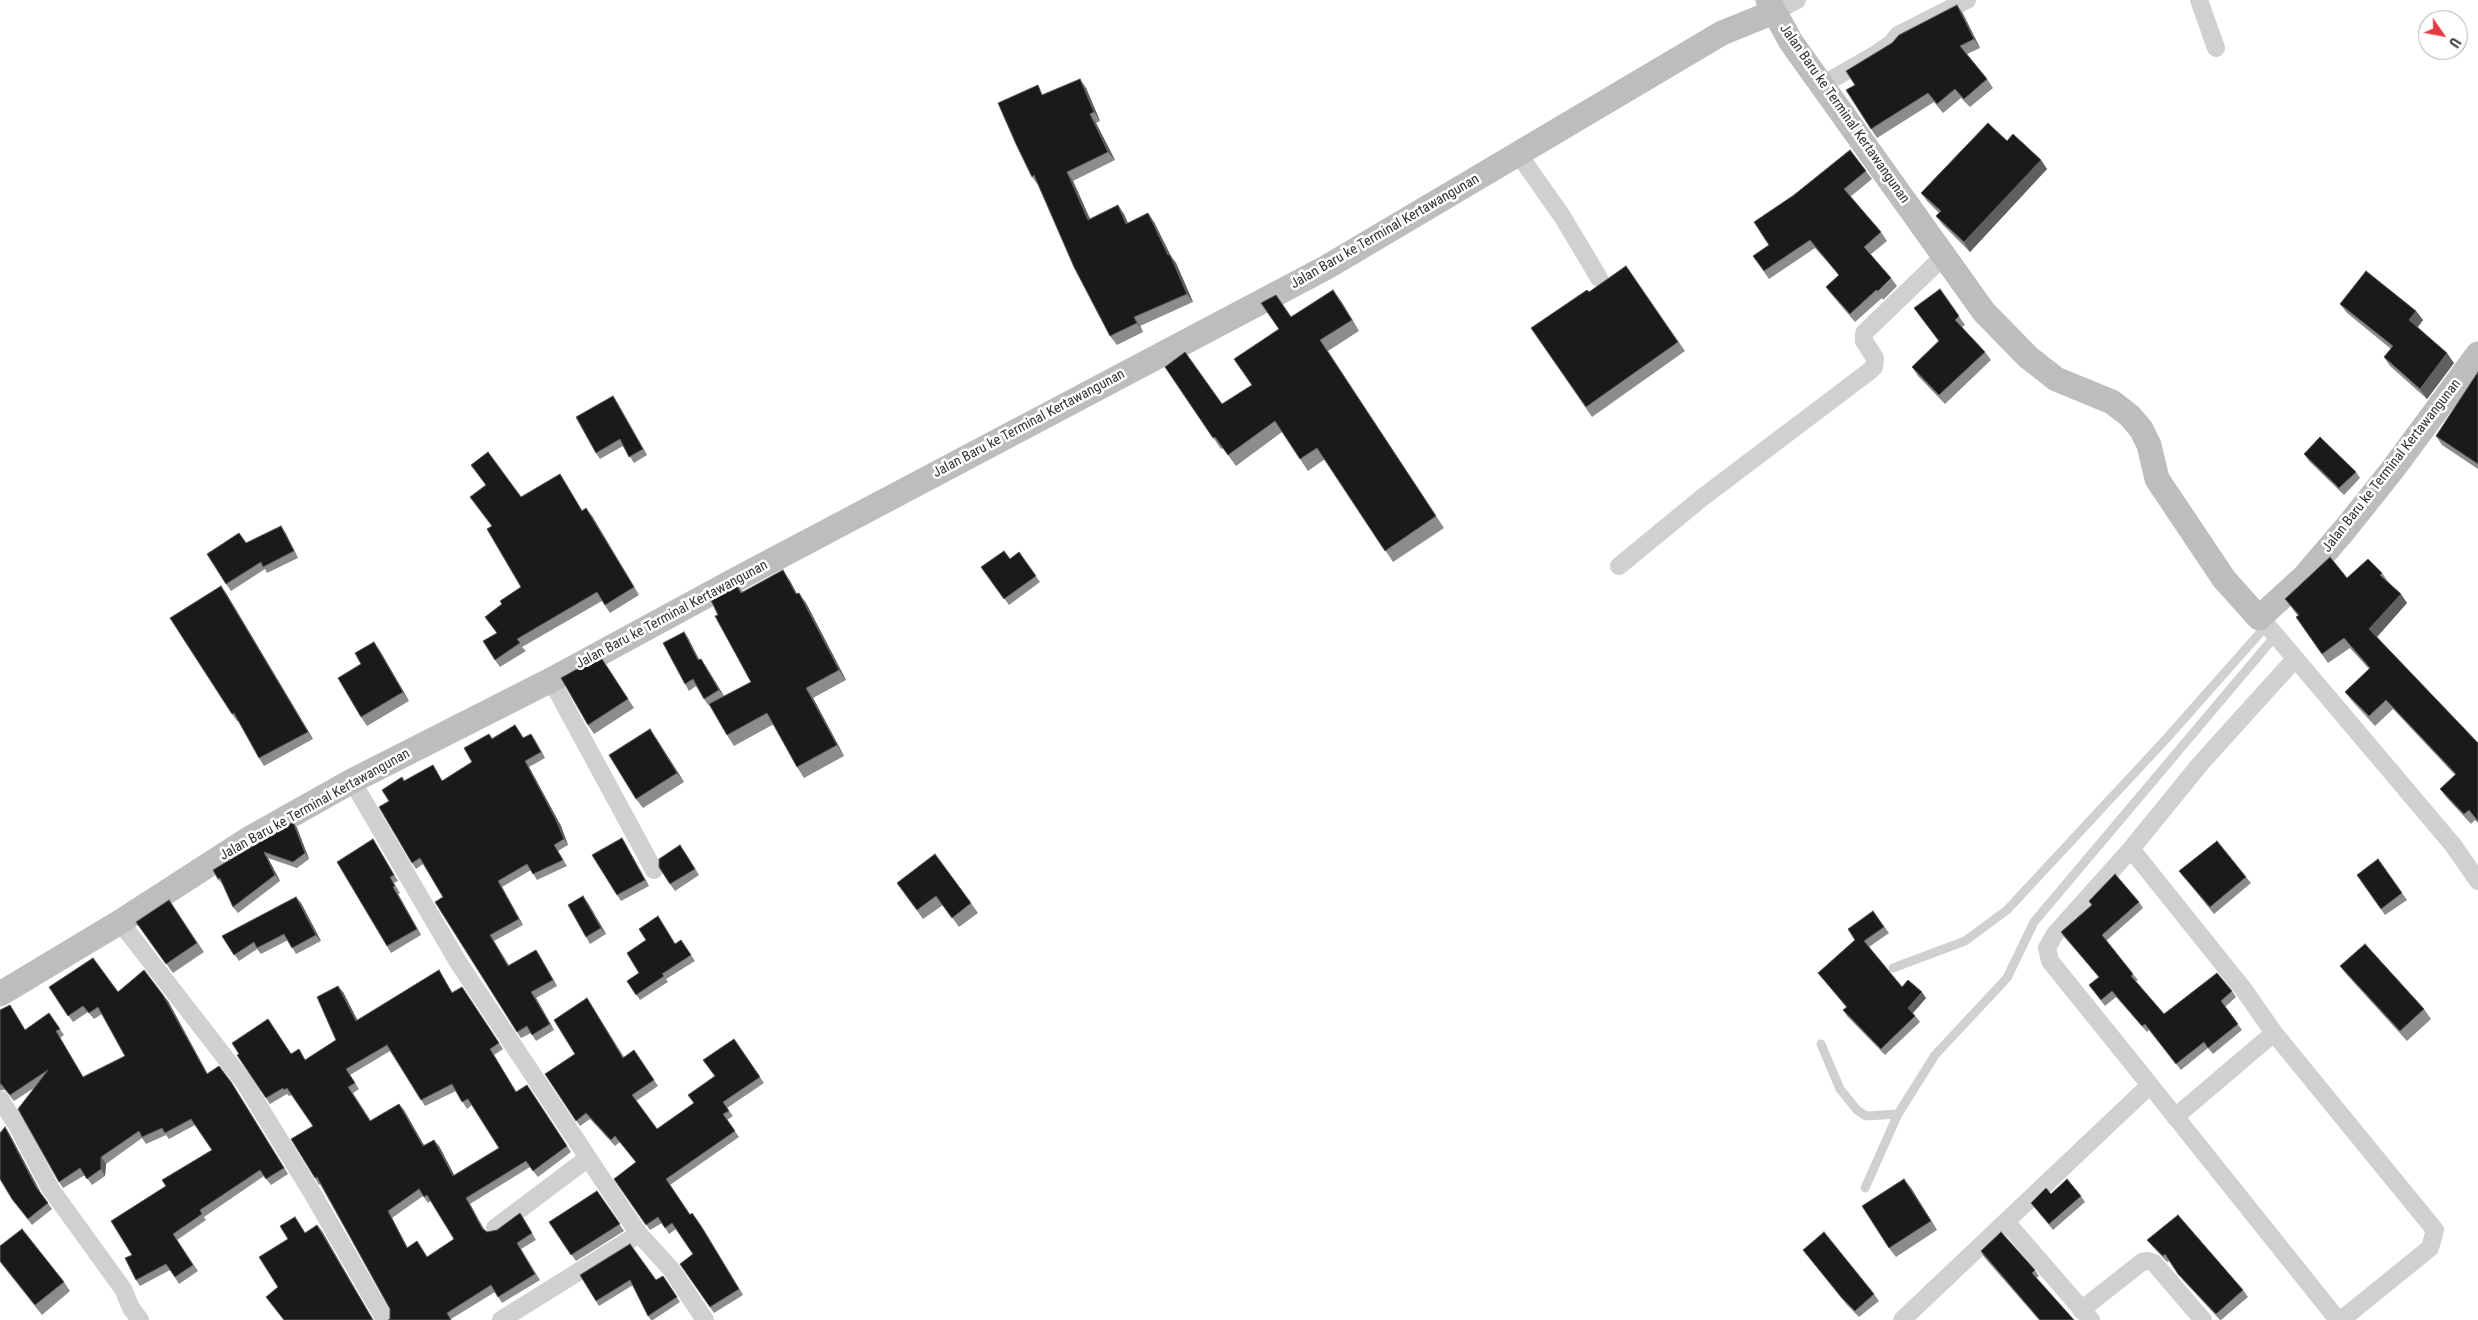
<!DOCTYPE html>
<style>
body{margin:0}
#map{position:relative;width:2478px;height:1320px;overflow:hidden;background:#fff;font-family:"Roboto Condensed",sans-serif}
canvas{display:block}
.north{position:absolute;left:2418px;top:10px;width:50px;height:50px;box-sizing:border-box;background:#fff;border:1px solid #adadad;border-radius:50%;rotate:123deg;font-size:14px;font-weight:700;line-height:20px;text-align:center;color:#333}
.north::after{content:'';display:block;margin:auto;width:18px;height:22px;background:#e63946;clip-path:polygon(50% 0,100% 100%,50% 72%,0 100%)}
</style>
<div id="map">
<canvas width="2478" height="1320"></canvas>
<div class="north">U</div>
</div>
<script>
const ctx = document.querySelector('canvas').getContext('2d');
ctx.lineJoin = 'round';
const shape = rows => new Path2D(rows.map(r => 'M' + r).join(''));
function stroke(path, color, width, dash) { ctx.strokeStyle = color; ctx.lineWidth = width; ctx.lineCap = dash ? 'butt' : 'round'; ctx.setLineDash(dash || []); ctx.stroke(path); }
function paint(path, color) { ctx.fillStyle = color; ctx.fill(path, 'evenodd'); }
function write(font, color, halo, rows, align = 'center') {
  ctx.font = font + ' "Roboto Condensed",sans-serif'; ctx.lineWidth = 5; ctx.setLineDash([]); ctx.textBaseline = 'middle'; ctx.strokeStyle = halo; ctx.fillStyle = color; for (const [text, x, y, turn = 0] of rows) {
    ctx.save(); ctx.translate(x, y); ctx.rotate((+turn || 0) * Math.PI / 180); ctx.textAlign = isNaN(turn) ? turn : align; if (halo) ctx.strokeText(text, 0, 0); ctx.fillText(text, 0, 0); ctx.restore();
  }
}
const lane = shape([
 [1893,968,1965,941,2007,910,2166,739,2267,625],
 [1821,1044,1840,1089,1857,1110,1866,1116,1898,1114],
 [1865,1188,1898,1114,1935,1055,2007,978,2034,922,2276,635]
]);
const street = shape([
 [2199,0,2216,48],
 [1774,12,1797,0],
 [1822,85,1876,54,1892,43,1898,35,1967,0],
 [1519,155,1562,216,1599,278],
 [1619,566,1703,497,1871,370,1874,367,1875,358,1864,341,1864,333,1944,256],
 [2259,618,2267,625,2453,845,2478,881],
 [551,680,654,870],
 [352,781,458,962,622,1209,639,1234,671,1269,705,1320],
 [2131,849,2244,990,2274,1033,2175,1117],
 [120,922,244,1082,314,1196,385,1320],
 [2274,1033,2435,1230,2430,1248,2341,1320],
 [2150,1085,2338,1320],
 [0,1099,18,1127,50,1188,123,1289,131,1308,140,1320],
 [2007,1223,2091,1320],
 [495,1228,588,1158],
 [2081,1310,2142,1262,2148,1261,2154,1263,2203,1320],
 [501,1320,639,1234],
 [1902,1320,2150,1085,2050,961,2047,948,2055,934,2131,849,2201,763,2295,659]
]);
const secondary = shape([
 [1768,0,1791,42,1984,312,2028,357,2056,379,2112,402,2130,416,2141,429,2149,445,2157,479,2224,579,2259,618,2304,577,2346,528,2393,469,2478,354],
 [0,994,120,922,247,840,352,781,551,680,737,579,1327,267,1722,33,1774,12]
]);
const wall = shape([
 [1957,5,1963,14,1980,48,1967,54,1987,79,1993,88,1970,107,1961,98,1943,113,1934,102,1877,138,1871,129,1855,85],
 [1086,88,1100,121,1096,123,1115,160,1073,181,1090,219,1124,214,1128,223,1154,222,1170,255,1176,263,1193,302,1140,326,1143,332,1117,345,1110,336,1038,185,1032,177,1044,95],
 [2007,141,2041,160,2047,169,1970,252,1943,225,1936,216,1939,213,1928,202,1921,193],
 [1850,150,1872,179,1850,197,1881,232,1887,241,1870,255,1891,278,1897,286,1883,300,1882,298,1855,322,1832,295,1826,287,1839,275,1815,248,1769,279,1753,256,1769,245,1794,195],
 [1626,266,1685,351,1592,417,1531,328,1589,292],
 [1940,289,1965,325,1962,327,1985,352,1991,360,1945,404,1918,376,1912,367,1938,341],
 [1341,301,1359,331,1328,351,1444,528,1393,562,1325,459,1308,471,1282,432,1236,466,1223,448,1221,449,1165,367,1222,404,1252,385,1279,329,1291,316],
 [2340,304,2416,311,2423,320,2418,327,2454,363,2427,399,2390,366,2384,357,2391,349,2347,313],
 [2478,372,2478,469,2442,445,2436,436],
 [613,396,647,455,634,463,623,446,600,459,596,453],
 [2304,454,2356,472,2360,478,2344,495,2309,461],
 [565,482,582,511,592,516,639,595,610,613,602,601,522,647,526,651,500,667,495,660,497,633,502,604,521,587,492,526,521,497],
 [285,532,298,558,267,573,265,569,231,591,226,584,246,543],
 [1019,552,1040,582,1009,605,981,567,1010,559],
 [783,570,790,581,797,594,806,603,846,680,813,698,844,756,804,778,797,767,774,724,734,746,727,735,710,704,708,705,696,686,689,691,685,684,684,632,688,638,699,660,705,665,724,696,751,682,735,582,743,592],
 [2382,573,2389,583,2407,603,2377,637,2478,743,2478,823,2475,820,2471,824,2447,798,2440,789,2455,775,2393,709,2375,726,2352,701,2345,692,2369,669,2350,648,2328,663,2296,617,2298,616,2285,599,2347,578],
 [226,593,313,739,264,766,259,758,239,721,237,721,232,714],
 [380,651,409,701,367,726,361,717,361,664],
 [607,666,634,708,594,734,588,725],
 [515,725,524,738,531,734,545,758,529,767,561,826,568,845,558,851,567,866,537,880,531,870,502,887,523,925,494,941,509,965,536,950,557,986,536,998,554,1030,536,1041,531,1033,521,1038,517,1032,443,897,423,864,416,869,412,863,389,801,404,781,433,765,442,781,472,762,492,738],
 [656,738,684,782,643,808,636,799],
 [293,822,297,828,309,859,297,868,268,858,280,881,238,913,233,907,223,885,218,879],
 [622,838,626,845,649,886,621,901,617,895],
 [373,839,398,881,394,883,400,893,398,894,421,935,391,953,387,946],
 [685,852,699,875,675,891,670,884],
 [2378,859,2407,900,2385,915,2357,875],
 [2179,871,2246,877,2251,883,2214,914],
 [897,883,971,903,978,913,959,927,943,905,923,919],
 [583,896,606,934,590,944,586,937],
 [296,897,301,903,321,941,296,954,288,940,261,954,257,949,239,961,222,936],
 [169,900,204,952,173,973,136,922],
 [2089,901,2139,902,2143,908,2106,941,2133,974,2138,980,2136,981,2164,1014,2232,991,2236,997,2225,1007,2242,1030,2213,1054,2208,1048,2181,1070,2149,1030,2147,1032,2116,997,2105,1006,2089,985,2099,977,2065,938,2061,932,2092,905],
 [1873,911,1889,933,1869,947,1902,987,1926,998,1913,1013,1920,1022,1885,1055,1847,1016,1843,1010,1846,1007,1818,973,1855,940],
 [681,940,695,961,666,979,668,982,640,1000,627,981,639,973],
 [2340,966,2424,1009,2431,1019,2407,1041,2347,975],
 [439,970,452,992,462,987,503,1049,494,1055,516,1092,527,1085,571,1152,538,1177,530,1167,470,1204,484,1229,487,1232,497,1230,524,1219,536,1240,521,1249,540,1280,502,1303,495,1292,451,1319,390,1319,390,1309,320,1184,319,1185,315,1178,313,1126,292,1095,289,1096,287,1094,270,1104,237,1055,291,1054,306,1060,336,1040,343,992,357,1020],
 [390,1051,425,1106,456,1091,467,1109,472,1105,499,1148,454,1175,439,1146,424,1146,399,1104,371,1121,353,1093,359,1089,350,1075],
 [423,1196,428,1203,431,1201,454,1239,428,1257,407,1247,392,1218],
 [49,987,118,992,168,1001,207,1074,231,1082,288,1174,271,1185,264,1176,204,1217,206,1220,177,1240,198,1271,179,1284,170,1270,140,1286,136,1280,132,1255,166,1186,212,1150,195,1125,169,1139,166,1135,146,1144,142,1138,106,1164,105,1176,92,1185,85,1175,63,1188,59,1182,34,1088,14,1101,5,1090,0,1090,0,1010,10,1005,25,1030,49,1013,64,1035,60,1038,83,1077,125,1056,102,1014,94,1019,88,1012,73,1022],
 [587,998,624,1057,634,1050,658,1086,636,1101,657,1129,694,1103,715,1076,734,1039,764,1083,727,1108,733,1116,727,1120,739,1137,670,1185,690,1214,692,1213,705,1232,743,1295,714,1313,680,1264,693,1254,676,1229,669,1234,662,1223,650,1230,614,1179,636,1162,620,1142,615,1146,590,1119,580,1126,545,1074,575,1054],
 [5,1127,9,1133,40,1192,52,1209,32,1225,12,1199],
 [1911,1188,1937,1230,1896,1257,1889,1248],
 [597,1191,624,1231,576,1261,549,1222],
 [2051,1194,2081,1196,2085,1202,2053,1230,2031,1203],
 [2147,1240,2243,1290,2248,1297,2221,1320,2220,1320,2183,1280,2169,1261,2167,1262,2152,1246],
 [0,1246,64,1282,70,1291,42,1315,0,1262],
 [1803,1250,1874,1294,1879,1301,1859,1317,1847,1305],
 [1981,1251,2035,1270,2039,1276,2036,1278,2074,1320,2039,1320,1984,1257],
 [580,1275,656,1280,663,1276,680,1302,653,1320,651,1320,648,1316,633,1285,599,1306]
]);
const shadedWall = shape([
 [1957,5,1963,14,1980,48,1974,39],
 [1080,79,1086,88,1100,121,1094,112],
 [1090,114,1096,123,1115,160,1108,152],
 [2041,160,2047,169,1970,252,1964,242],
 [1067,172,1073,181,1094,228,1088,220],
 [1118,205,1124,214,1132,233,1126,224],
 [1148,213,1154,222,1171,256,1170,255,1176,263,1193,302,1187,294],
 [1333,290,1341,301,1359,331,1352,320],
 [2416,311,2423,320,2416,329,2409,320],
 [1134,317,1140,326,1143,332,1137,323],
 [2447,353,2454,363,2427,399,2420,389],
 [613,396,617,402,647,455,643,449],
 [586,508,592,516,639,595,634,587],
 [281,526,285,532,298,558,294,551],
 [783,570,790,581,803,605,796,594],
 [221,586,226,593,313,739,308,732],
 [799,593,806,603,846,680,839,670],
 [2401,594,2407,603,2376,638,2369,629],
 [684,632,688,638,703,667,698,660],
 [374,642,380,651,409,701,403,692],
 [701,659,705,665,724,696,719,690],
 [806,688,813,698,844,756,837,745],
 [650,729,656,738,684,782,677,773],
 [531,734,535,740,545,758,541,752],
 [525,761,529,767,561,826,568,845,564,839],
 [293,822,297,828,309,859,305,853],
 [622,838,626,845,649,886,645,880],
 [264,852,268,858,280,881,275,875],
 [498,881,502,887,523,925,519,919],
 [393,887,398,894,421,935,417,929],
 [583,896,588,903,606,934,601,928],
 [296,897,301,903,321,941,316,935],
 [536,950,540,956,557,986,553,980],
 [338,986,343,992,361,1027,356,1021],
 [531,992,536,998,554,1030,550,1024],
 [1922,992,1926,998,1912,1014,1908,1008],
 [163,995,168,1001,211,1080,207,1074],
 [231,1082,235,1088,288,1174,284,1168],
 [399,1104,404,1110,428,1152,423,1146],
 [5,1127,9,1133,41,1193,36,1187],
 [434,1140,439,1146,458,1182,453,1176],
 [101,1157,106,1164,105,1176,101,1169],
 [1904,1179,1911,1188,1937,1230,1931,1221],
 [466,1198,470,1204,486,1234,482,1228],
 [388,1211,392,1218,411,1254,407,1248],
 [317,1225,322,1231,373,1320,372,1320],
 [701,1226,705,1232,743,1295,739,1289]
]);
const building = shape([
 [1957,5,1974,39,1960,46,1987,79,1964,99,1955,89,1937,104,1928,93,1871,129,1846,90,1855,85,1846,71,1892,43,1899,35,1957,5],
 [1080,79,1094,112,1090,114,1108,152,1067,172,1088,220,1118,205,1126,224,1148,213,1168,255,1170,255,1187,294,1134,317,1137,323,1110,336,1074,267,1034,175,1032,177,1016,144,998,103,1038,85,1042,95,1080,79],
 [1988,123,2007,141,2013,134,2041,160,1964,242,1936,216,1941,211,1921,193,1988,123],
 [1850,150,1866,171,1844,189,1881,232,1864,247,1891,278,1878,291,1876,290,1850,314,1826,287,1839,275,1810,240,1764,271,1753,256,1769,245,1754,222,1794,195,1850,150],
 [1626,266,1678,342,1586,407,1531,328,1587,290,1589,292,1626,266],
 [2366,271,2416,311,2409,320,2447,353,2420,389,2384,357,2393,346,2340,304,2366,271],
 [1940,289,1959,316,1955,320,1985,352,1939,395,1912,367,1939,341,1914,308,1940,289],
 [1333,290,1352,320,1320,340,1436,516,1385,551,1317,448,1300,459,1275,421,1228,455,1215,437,1213,438,1165,367,1185,352,1222,404,1252,385,1234,359,1279,329,1261,303,1276,295,1291,317,1333,290],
 [2478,372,2478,464,2436,436,2478,372],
 [613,396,643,449,629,457,620,439,596,453,576,417,613,396],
 [2320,437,2356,472,2339,488,2304,454,2320,437],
 [488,452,521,497,560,474,582,511,586,508,634,587,605,605,597,592,517,639,520,643,495,660,483,641,497,633,485,617,502,604,500,601,521,587,487,529,492,526,470,497,486,485,471,465,488,452],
 [281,526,294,551,263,567,261,562,226,584,207,554,239,533,246,543,281,526],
 [1004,551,1010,559,1019,552,1036,576,1004,599,981,567,1004,551],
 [2330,557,2347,578,2368,559,2382,573,2380,575,2401,594,2369,629,2478,743,2478,821,2469,810,2464,814,2440,789,2456,774,2386,700,2369,716,2345,692,2370,668,2344,638,2322,654,2296,617,2299,615,2285,599,2330,557],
 [783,570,796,594,799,593,839,670,806,688,837,745,797,767,767,713,727,735,709,704,751,682,715,616,718,615,709,596,735,582,741,593,783,570],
 [221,586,308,732,259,758,234,713,232,714,170,618,221,586],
 [684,632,698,660,701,659,719,690,704,699,693,679,685,684,663,643,684,632],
 [374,642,403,692,361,717,338,678,361,664,355,653,374,642],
 [600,656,628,699,588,725,561,678,600,656],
 [515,725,523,738,531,734,541,752,525,761,556,820,564,839,554,845,563,860,533,874,527,864,498,881,519,919,490,935,508,966,536,950,553,980,531,992,550,1024,532,1035,527,1026,517,1032,435,902,443,897,420,858,412,863,379,807,389,801,382,790,402,777,404,781,433,765,442,781,472,762,464,748,489,734,492,739,515,725],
 [650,729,677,773,636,799,609,755,650,729],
 [293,822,305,853,293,862,264,852,275,875,233,907,220,878,218,879,213,870,293,822],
 [622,838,645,880,617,895,592,855,622,838],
 [373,839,394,875,390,877,395,886,393,887,417,929,387,946,337,862,373,839],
 [2217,841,2246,877,2210,907,2179,871,2217,841],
 [680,845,695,869,670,884,659,867,659,859,680,845],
 [935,854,971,903,952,918,936,896,917,910,897,883,935,854],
 [2378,859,2402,893,2381,909,2357,875,2378,859],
 [2115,874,2139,902,2102,935,2133,974,2131,976,2164,1014,2217,973,2232,991,2221,1001,2238,1024,2208,1048,2204,1042,2176,1064,2145,1024,2142,1026,2112,991,2101,1000,2089,985,2099,977,2061,932,2092,905,2089,901,2115,874],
 [583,896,601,928,586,937,568,905,583,896],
 [296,897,316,935,292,948,284,934,257,948,254,942,234,955,222,936,296,897],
 [169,900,197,943,166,964,136,922,169,900],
 [1873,911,1884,927,1864,941,1902,987,1908,980,1922,992,1908,1008,1915,1016,1881,1049,1843,1010,1847,1007,1818,973,1855,940,1848,929,1873,911],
 [658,916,675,944,681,940,691,955,662,974,664,976,636,995,627,981,639,973,627,953,646,940,639,929,658,916],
 [2365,944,2424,1009,2400,1031,2340,966,2365,944],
 [93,958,118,992,144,970,163,995,207,1074,219,1066,231,1082,284,1168,266,1179,260,1170,200,1210,202,1214,173,1234,193,1265,175,1277,166,1264,136,1280,125,1258,132,1255,111,1221,166,1186,162,1180,212,1150,191,1119,165,1133,162,1128,142,1137,139,1131,101,1157,101,1169,87,1179,80,1168,59,1182,18,1109,48,1070,10,1095,1,1084,0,1084,0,1010,10,1005,25,1030,49,1013,60,1029,56,1031,83,1077,125,1056,98,1007,89,1013,83,1006,68,1016,49,987,93,958],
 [439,970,452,993,462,987,499,1043,490,1049,516,1092,527,1085,567,1146,533,1171,526,1161,466,1198,482,1228,487,1232,497,1230,520,1213,532,1233,517,1243,535,1274,498,1297,491,1285,447,1313,451,1320,388,1320,390,1319,390,1309,317,1177,315,1178,291,1139,313,1126,287,1088,284,1090,283,1088,266,1098,237,1055,239,1054,232,1043,268,1019,291,1054,299,1049,305,1060,336,1040,317,997,338,986,356,1021,439,970],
 [387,1045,421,1100,452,1084,462,1102,468,1099,499,1148,453,1176,434,1140,423,1146,399,1104,370,1121,348,1087,355,1083,346,1069,387,1045],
 [419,1189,424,1197,427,1195,454,1239,427,1257,417,1241,407,1248,388,1211,419,1189],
 [587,998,623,1058,634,1050,654,1080,632,1095,657,1129,694,1103,688,1095,715,1076,703,1060,734,1039,760,1077,723,1102,729,1111,723,1114,735,1131,666,1179,690,1215,692,1213,701,1226,739,1289,710,1307,680,1264,693,1254,672,1223,665,1228,658,1217,646,1225,614,1179,636,1162,615,1136,611,1140,586,1113,576,1121,545,1074,575,1054,554,1020,587,998],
 [5,1127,36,1187,48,1203,28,1219,12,1199,0,1179,0,1133,5,1127],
 [1904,1179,1931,1221,1889,1248,1862,1206,1904,1179],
 [2067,1179,2081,1196,2049,1224,2031,1203,2046,1188,2051,1194,2067,1179],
 [597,1191,620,1224,571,1255,549,1222,597,1191],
 [2178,1215,2243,1290,2216,1314,2178,1274,2165,1254,2163,1256,2147,1240,2178,1215],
 [295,1217,305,1233,317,1225,373,1320,284,1320,266,1297,278,1287,259,1257,288,1239,280,1226,295,1217],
 [22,1229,64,1282,35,1305,0,1261,0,1246,22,1229],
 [1824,1232,1874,1294,1855,1311,1842,1298,1803,1250,1824,1232],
 [2001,1232,2035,1270,2032,1273,2074,1320,2040,1320,1981,1251,2001,1232],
 [630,1244,656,1280,663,1276,677,1297,648,1316,630,1280,596,1301,580,1275,630,1244]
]);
const streetNames = [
 ["Jalan Baru ke Terminal Kertawangunan",1844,114,55],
 ["Jalan Baru ke Terminal Kertawangunan",1385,232,-30],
 ["Jalan Baru ke Terminal Kertawangunan",1029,424,-28],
 ["Jalan Baru ke Terminal Kertawangunan",2392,466,-52],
 ["Jalan Baru ke Terminal Kertawangunan",672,615,-28],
 ["Jalan Baru ke Terminal Kertawangunan",315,805,-29]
];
stroke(lane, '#d0d0d0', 9);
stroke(street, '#d0d0d0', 18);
stroke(secondary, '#bdbdbd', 25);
paint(wall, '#8c8c8c');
paint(shadedWall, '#5f5f5f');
paint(building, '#1a1a1a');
stroke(building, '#5f5f5f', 1);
write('14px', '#333', '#fff', streetNames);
</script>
